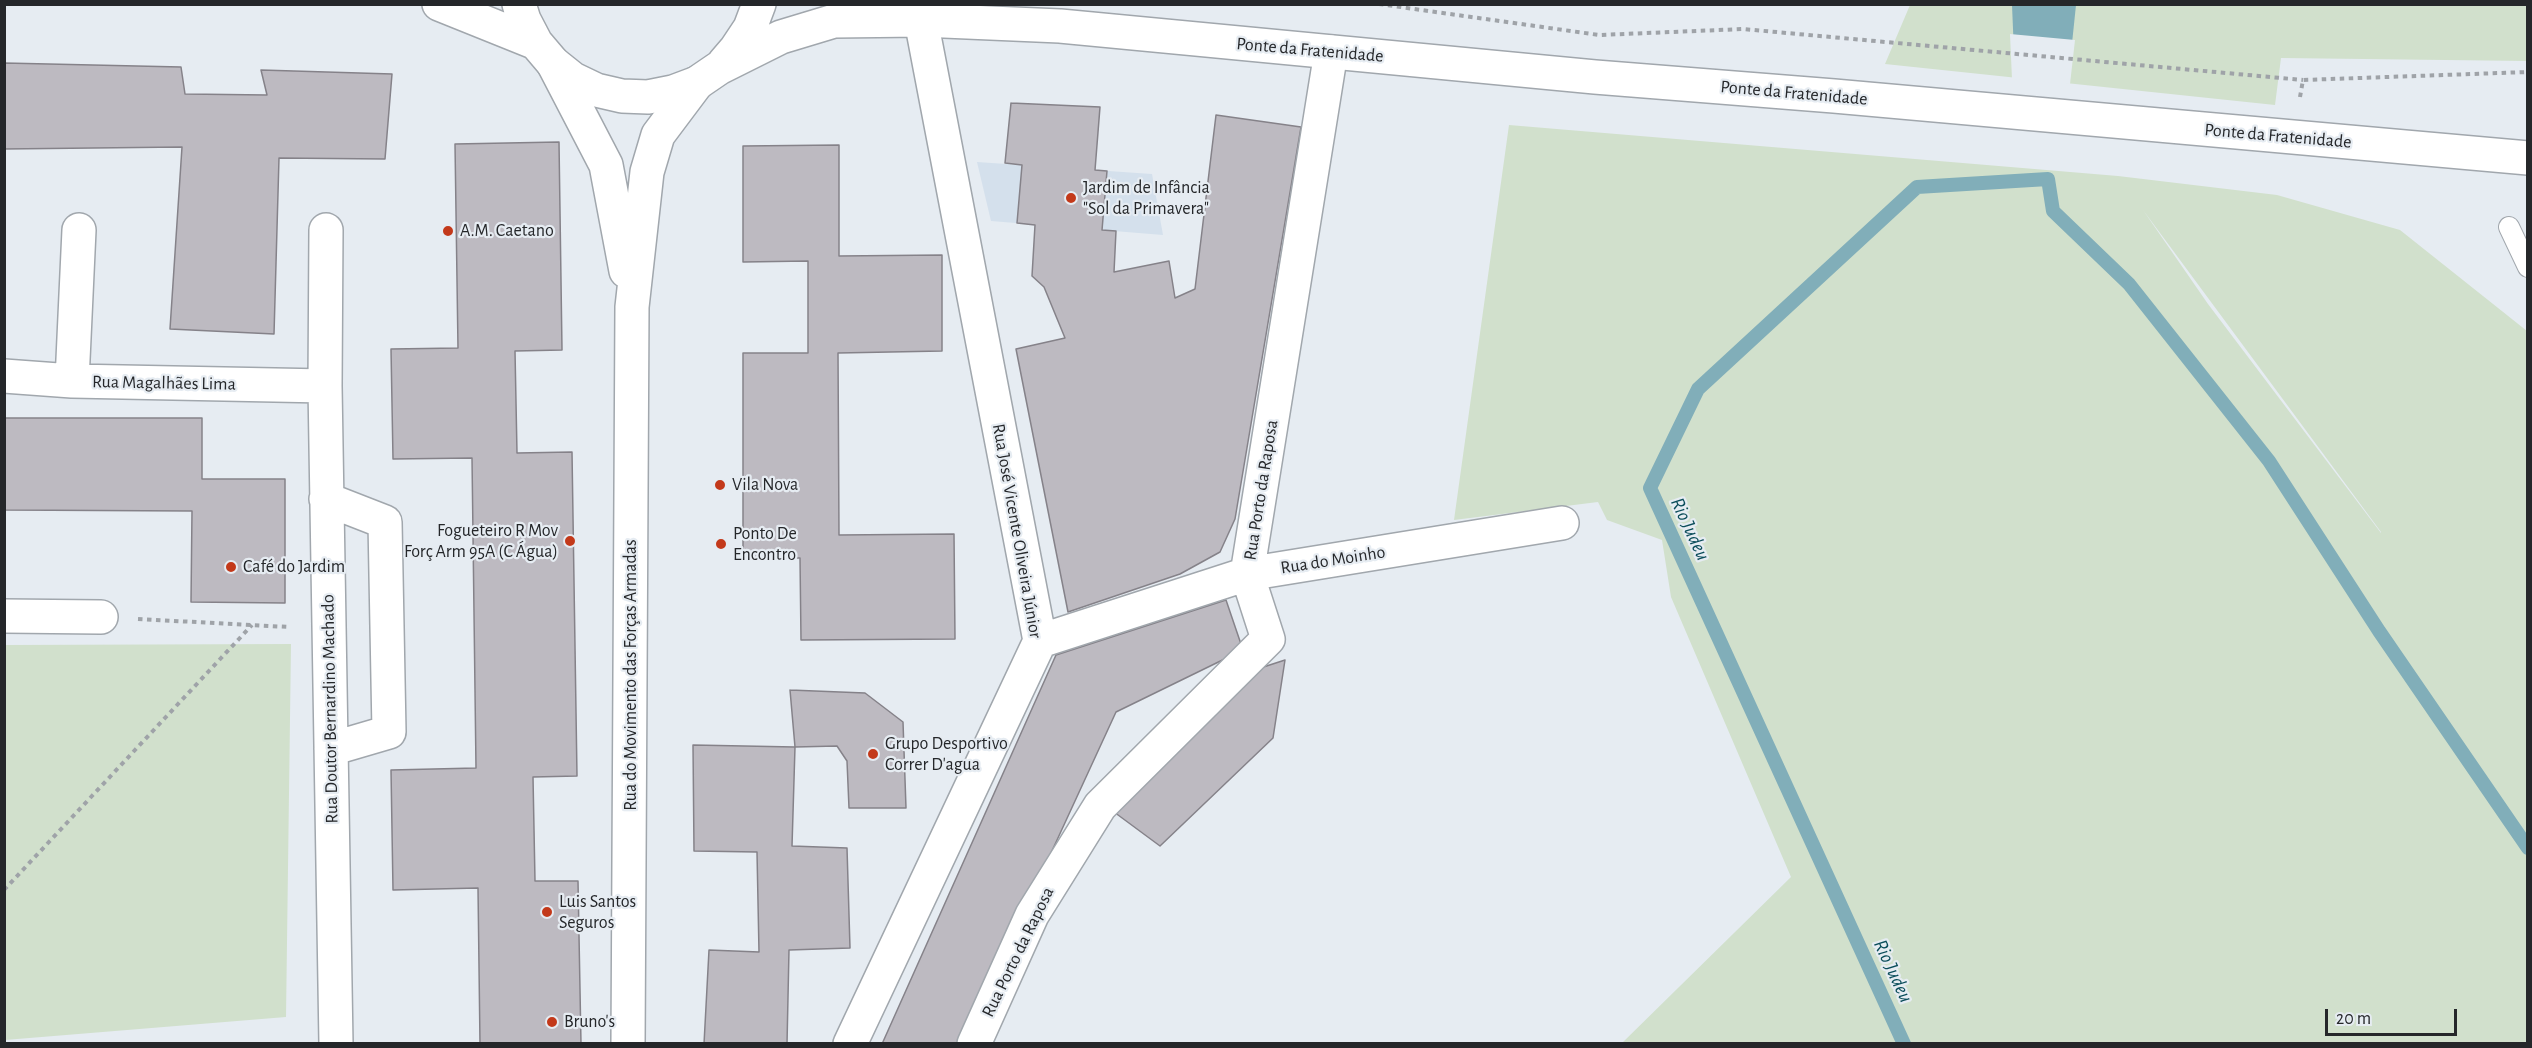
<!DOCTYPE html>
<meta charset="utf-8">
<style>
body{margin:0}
#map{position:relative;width:2532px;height:1048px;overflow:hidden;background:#e6ecf2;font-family:"Alegreya Sans",sans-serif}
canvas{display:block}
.frame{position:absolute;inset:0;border:6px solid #25272a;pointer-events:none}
.scale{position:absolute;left:2325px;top:1009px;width:132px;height:27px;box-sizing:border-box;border:3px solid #25272a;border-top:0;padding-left:8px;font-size:18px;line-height:21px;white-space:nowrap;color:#25272a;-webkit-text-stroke:4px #e6ecf2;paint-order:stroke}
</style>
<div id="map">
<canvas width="2532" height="1048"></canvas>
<div class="frame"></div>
<div class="scale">20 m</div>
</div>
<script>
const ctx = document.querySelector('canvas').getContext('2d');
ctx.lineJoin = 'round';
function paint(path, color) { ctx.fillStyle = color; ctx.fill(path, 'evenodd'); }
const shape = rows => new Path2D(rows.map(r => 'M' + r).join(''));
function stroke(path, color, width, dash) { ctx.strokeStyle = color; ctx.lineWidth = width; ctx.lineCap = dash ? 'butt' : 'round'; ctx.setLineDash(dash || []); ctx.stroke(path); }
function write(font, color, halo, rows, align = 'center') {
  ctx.font = font + ' "Alegreya Sans",sans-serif'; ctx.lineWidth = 4.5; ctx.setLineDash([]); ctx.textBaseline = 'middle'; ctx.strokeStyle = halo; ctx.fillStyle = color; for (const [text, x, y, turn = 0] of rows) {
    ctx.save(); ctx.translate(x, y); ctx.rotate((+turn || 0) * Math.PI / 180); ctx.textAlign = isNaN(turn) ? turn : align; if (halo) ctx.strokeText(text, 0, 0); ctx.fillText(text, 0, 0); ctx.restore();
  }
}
const built = shape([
 [977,162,1152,174,1163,235,991,221]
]);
const green = shape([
 [1910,5,2527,5,2527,61,2281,58,2275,105,1885,64],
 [1509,125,2118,176,2277,195,2400,230,2527,331,2527,1043,1622,1043,1791,877,1671,597,1662,540,1607,520,1598,502,1454,520],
 [2143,210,2381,532,2381,533,2208,304],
 [291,644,286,1017,5,1040,5,645]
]);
const water = shape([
 [2012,5,2076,5,2068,82,2015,77]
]);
const pier = shape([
 [2010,34,2075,40,2070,84,2012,79]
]);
const stream = shape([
 [1904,1044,1650,488,1698,389,1917,187,2048,179,2053,211,2129,284,2269,461,2379,631,2528,848]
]);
const building = shape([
 [4,63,181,67,185,94,267,95,261,70,392,74,385,159,279,158,274,334,170,329,182,147,4,149,4,63],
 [1011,103,1100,107,1095,170,1107,171,1102,230,1116,231,1114,272,1169,261,1175,298,1195,289,1216,115,1301,127,1235,519,1220,552,1180,574,1068,612,1016,349,1065,338,1044,287,1032,276,1035,225,1017,223,1022,165,1005,163,1011,103],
 [559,142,562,350,515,351,517,453,572,452,577,776,533,777,535,881,578,881,581,1044,480,1044,478,888,393,890,391,770,476,768,472,458,393,459,391,349,458,348,455,144,559,142],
 [839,145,839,256,942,255,942,351,838,353,839,535,954,534,955,639,801,640,800,558,743,558,743,353,808,353,808,261,743,262,743,146,839,145],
 [4,418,202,418,202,479,285,479,285,603,191,602,192,511,4,510,4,418],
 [1226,600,1243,650,1116,712,963,1044,882,1044,1056,655,1226,600],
 [1285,660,1273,738,1160,846,1114,812,1245,673,1285,660],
 [790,690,865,693,903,722,906,808,849,808,847,761,837,746,795,747,790,690],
 [693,745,795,747,792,846,847,848,850,948,789,950,787,1044,704,1044,709,950,759,952,757,852,694,851,693,745]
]);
const path = shape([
 [1379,4,1599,35,1743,29,2303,80],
 [2300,97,2303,80,2528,72],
 [138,619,289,627],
 [4,890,252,625]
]);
const service = shape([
 [2509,227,2528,267]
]);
const minor = shape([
 [326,230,325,386,336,1044],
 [4,376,72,381,325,386],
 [72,381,79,230],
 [326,499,385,522,389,732,331,749],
 [4,616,101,617],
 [1040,641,1247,574,1562,523],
 [850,1044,1040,641,921,20],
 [974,1044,1032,915,1100,806,1268,639,1247,574,1331,52]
]);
const tertiary = shape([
 [553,63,606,165,626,271],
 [628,1044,632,307,647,172,658,135,697,83]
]);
const secondary = shape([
 [439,4,536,43],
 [519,4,524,20,536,43,553,63,573,79,596,90,622,96,648,97,673,92,697,83,719,68,781,37,834,21,921,20,1060,26,1595,77,1834,96,2528,158],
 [724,63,736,49,750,28,759,4]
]);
const markers = [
 [1071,198,6,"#c3391a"],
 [448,231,6,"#c3391a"],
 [720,485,6,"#c3391a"],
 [570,541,6,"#c3391a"],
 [721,544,6,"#c3391a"],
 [231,567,6,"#c3391a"],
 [873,754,6,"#c3391a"],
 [547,912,6,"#c3391a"],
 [552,1022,6,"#c3391a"]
];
const streetNames = [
 ["Ponte da Fratenidade",1310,50,5],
 ["Ponte da Fratenidade",1794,93,5],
 ["Ponte da Fratenidade",2278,136,5],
 ["Rua Magalhães Lima",164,383,1],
 ["Rua Porto da Raposa",1261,490,-81],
 ["Rua José Vicente Oliveira Júnior",1017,531,80],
 ["Rua do Moinho",1333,560,-9],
 ["Rua do Movimento das Forças Armadas",631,675,-90],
 ["Rua Doutor Bernardino Machado",330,709,-91],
 ["Rua Porto da Raposa",1018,952,-64]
];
const poiNames = [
 ["Jardim de Infância",1083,188],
 ["\"Sol da Primavera\"",1083,209],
 ["A.M. Caetano",460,231],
 ["Vila Nova",732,485],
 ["Fogueteiro R Mov",558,531,"right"],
 ["Forç Arm 95A (C Água)",558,552,"right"],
 ["Ponto De",733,534],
 ["Encontro",733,555],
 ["Café do Jardim",243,567],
 ["Grupo Desportivo",885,744],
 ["Correr D'agua",885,765],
 ["Luis Santos",559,902],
 ["Seguros",559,923],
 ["Bruno's",564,1022]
];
const waterNames = [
 ["Rio Judeu",1690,529,65],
 ["Rio Judeu",1893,971,65]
];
paint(built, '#d4e0ec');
paint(green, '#d1e0cc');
paint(water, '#81aeb9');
paint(pier, '#e6ecf2');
stroke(stream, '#81aeb9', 14);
paint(building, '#bdbac1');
stroke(building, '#858289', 1.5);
stroke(service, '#a1a7ad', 22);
stroke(minor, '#a1a7ad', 36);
stroke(tertiary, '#a1a7ad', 36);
stroke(secondary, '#a1a7ad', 36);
stroke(path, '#9fa3a8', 4, [4.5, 4.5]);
stroke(service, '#fff', 20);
stroke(minor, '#fff', 33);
stroke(tertiary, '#fff', 33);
stroke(secondary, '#fff', 33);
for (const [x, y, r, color] of markers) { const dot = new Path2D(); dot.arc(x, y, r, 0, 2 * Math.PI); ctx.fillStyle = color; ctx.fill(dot); stroke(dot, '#e6ecf2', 2); }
write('18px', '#25272a', '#e6ecf2', streetNames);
write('18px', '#25272a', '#e6ecf2', poiNames, 'left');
write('italic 20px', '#0b4d5a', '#e6ecf2', waterNames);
</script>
